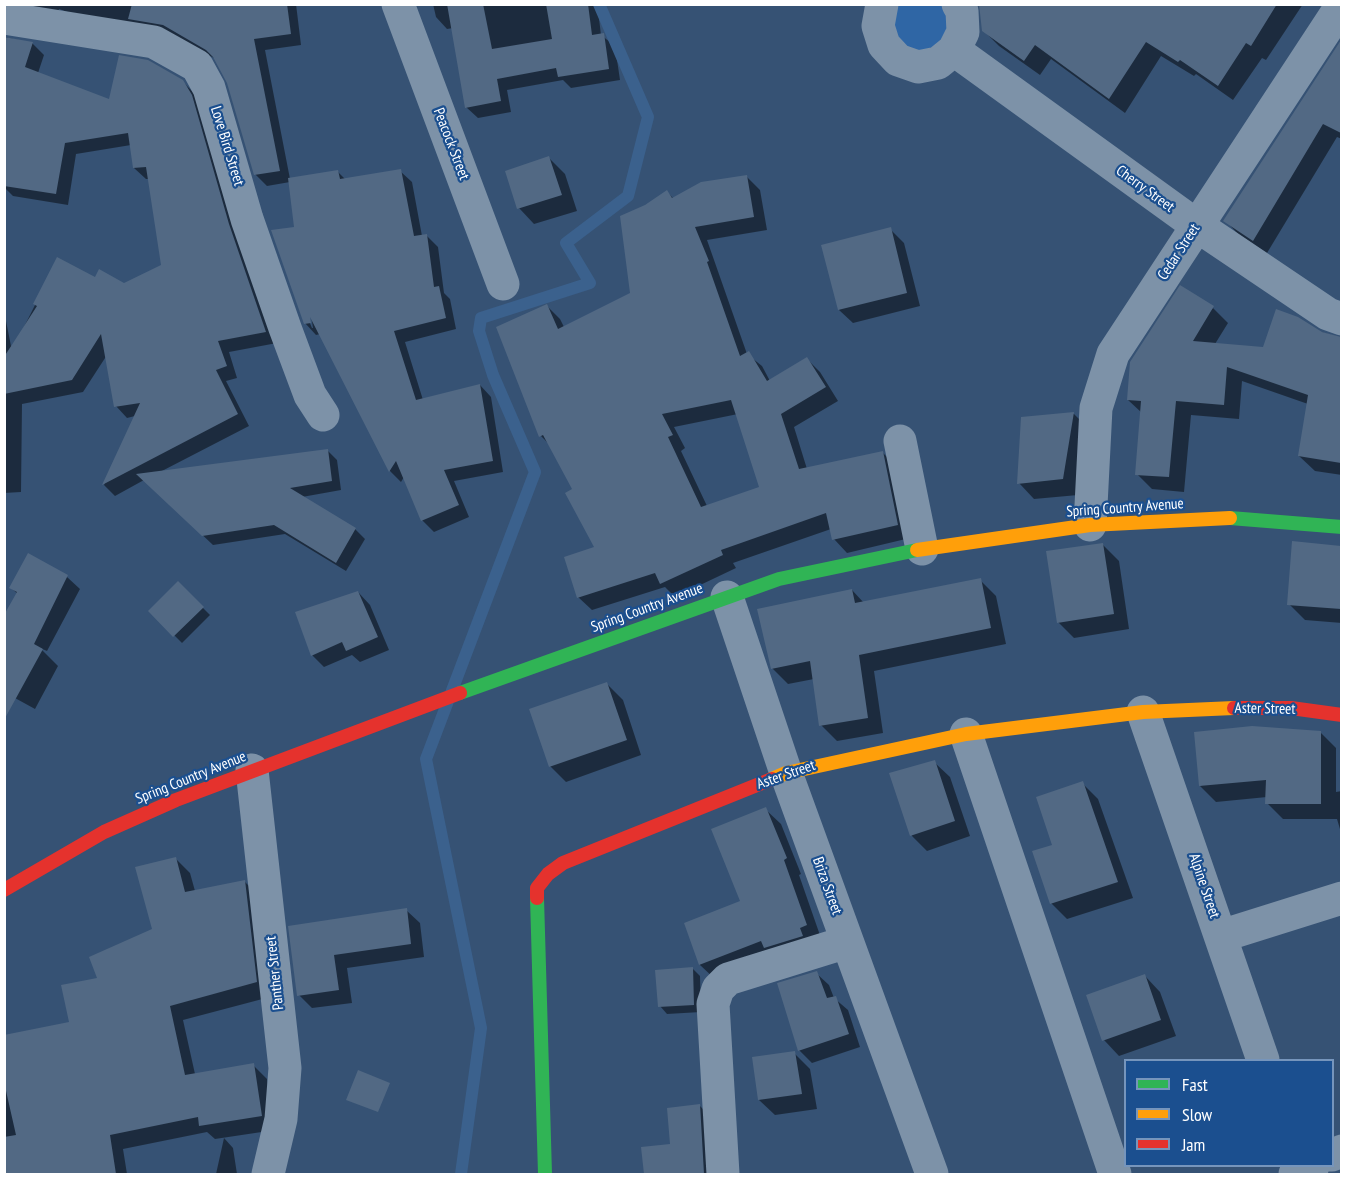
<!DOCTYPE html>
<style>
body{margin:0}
#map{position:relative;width:1346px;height:1179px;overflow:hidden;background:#365274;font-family:"PT Sans Narrow",sans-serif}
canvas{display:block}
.frame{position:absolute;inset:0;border:6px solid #fff;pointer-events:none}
.legend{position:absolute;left:1124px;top:1059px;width:210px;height:108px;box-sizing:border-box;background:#1b4f8f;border:2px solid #7695bc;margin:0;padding:8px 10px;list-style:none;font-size:18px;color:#fff}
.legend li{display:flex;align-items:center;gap:12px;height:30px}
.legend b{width:30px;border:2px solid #7695bc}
</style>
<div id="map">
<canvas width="1346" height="1179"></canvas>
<div class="frame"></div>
<ul class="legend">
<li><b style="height:8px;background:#30b455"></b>Fast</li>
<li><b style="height:8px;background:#ff9f0a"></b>Slow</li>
<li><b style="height:8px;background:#e5322d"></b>Jam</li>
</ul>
</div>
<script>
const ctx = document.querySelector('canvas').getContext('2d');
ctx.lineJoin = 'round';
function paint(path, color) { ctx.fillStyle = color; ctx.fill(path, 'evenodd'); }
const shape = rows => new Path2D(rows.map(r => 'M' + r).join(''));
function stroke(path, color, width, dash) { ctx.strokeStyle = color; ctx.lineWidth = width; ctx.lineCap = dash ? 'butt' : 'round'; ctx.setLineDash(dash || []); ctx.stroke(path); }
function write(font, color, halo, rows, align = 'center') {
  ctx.font = font + ' "PT Sans Narrow",sans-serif'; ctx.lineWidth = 4.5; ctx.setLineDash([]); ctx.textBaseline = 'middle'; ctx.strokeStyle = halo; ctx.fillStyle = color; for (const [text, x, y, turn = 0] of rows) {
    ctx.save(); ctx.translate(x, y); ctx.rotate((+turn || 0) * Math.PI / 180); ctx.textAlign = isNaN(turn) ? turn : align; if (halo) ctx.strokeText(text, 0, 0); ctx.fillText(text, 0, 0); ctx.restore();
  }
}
const green = shape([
 [890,5,952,5,949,49,900,55]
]);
const shadow = shape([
 [4,4,296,4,301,45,265,50,290,179,338,172,345,179,400,171,412,182,422,236,426,235,438,247,444,293,450,299,456,329,405,342,423,400,480,385,491,397,503,472,454,481,469,517,434,532,422,520,404,477,401,482,390,471,320,334,316,335,305,323,290,182,267,186,255,174,228,82,216,59,170,35,102,24,59,9,56,16],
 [310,309,313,328,312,328,309,321],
 [433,4,592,4,598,10,601,35,615,46,620,80,571,88,563,80,507,90,511,112,478,118,466,107,453,28,447,29,436,17],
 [1163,4,1303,4,1266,60,1262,58,1233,100,1196,74,1194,76,1161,56,1125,113,1051,59,1040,75,999,46,983,30],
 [4,37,32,43,44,55,38,73,110,101,182,81,194,93,277,343,229,352,237,378,226,381,249,426,160,472,327,450,337,460,341,490,302,497,355,529,365,539,346,571,285,534,213,545,144,480,115,496,104,485,135,416,127,418,116,406,107,355,83,392,22,404,21,492,4,493,4,311,12,351,58,259,95,279,124,285,163,266,149,179,146,179,134,168,131,145,76,154,68,205,13,196,4,187],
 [1342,43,1342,139,1337,137,1267,253,1238,234,1225,220],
 [549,158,565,174,577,211,534,224,519,208],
 [747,177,760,190,767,230,707,240,747,354,762,366,770,381,807,359,820,372,838,401,794,427,807,469,882,452,896,466,910,538,847,553,834,539,831,529,733,563,736,568,675,597,665,587,592,610,578,597,596,548,574,490,550,445,541,436,547,306,560,319,564,327,631,294,646,206,667,192,674,199],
 [738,414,760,488,707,506,681,451,685,448,674,427],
 [890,229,904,243,920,306,853,323,839,310],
 [1213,308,1228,323,1215,344,1264,348,1317,331,1342,338,1342,475,1315,471,1299,456,1308,404,1242,381,1239,419,1191,415,1184,492,1152,489,1137,474,1142,413,1128,400],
 [1074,414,1089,429,1078,495,1034,499,1019,483,1022,418],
 [1103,545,1119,561,1129,629,1074,638,1058,622],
 [1342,547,1342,623,1305,620,1289,604],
 [67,577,80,589,47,651,40,648,58,666,35,709,4,692,18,594,11,588],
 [980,580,996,596,1006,644,874,671,883,733,837,741,821,725,814,679,788,684,772,668,852,590,864,603],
 [178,583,210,615,182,643,150,611],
 [358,592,370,605,389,650,360,662,352,655,324,667,312,655],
 [607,684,623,700,641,755,566,782,550,766],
 [1320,732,1336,748,1336,792,1342,791,1342,836,1337,819,1283,819,1267,803,1267,797,1216,802,1200,786],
 [934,762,950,777,970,836,927,851,912,836,891,774],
 [1082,783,1098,799,1133,898,1067,919,1051,903],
 [765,809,781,824,801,874,799,875,822,941,716,980,700,965,685,924,742,902],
 [175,858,190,873,195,891,245,882,259,896,270,997,183,1020,195,1074,253,1065,267,1079,275,1130,215,1139,207,1132,123,1149,127,1174,4,1174,4,1036,71,1023,99,979,153,930],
 [406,910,420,923,424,957,347,968,352,1003,312,1008,299,995,290,927],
 [692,968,700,976,701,1012,667,1014,660,1006],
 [816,973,829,985,834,998,848,1010,860,1047,812,1063,799,1050],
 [1145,976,1160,992,1176,1036,1119,1056,1104,1040],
 [794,1053,810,1069,817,1109,775,1115,759,1100],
 [700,1106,715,1122,718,1174,646,1174,643,1148,672,1145],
 [224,1138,233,1148,237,1174,216,1174]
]);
const stream = shape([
 [461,1174,481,1028,426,759,535,472,493,375,479,331,481,318,590,283,566,243,628,196,648,117,599,4]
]);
const building = shape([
 [132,4,287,4,291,34,254,39,280,171,254,175,227,83,213,57,206,50,163,25,128,19],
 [447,4,483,4,492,49,552,39,546,4,588,4,592,35,604,33,609,69,558,77,556,68,497,79,501,101,465,108],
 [979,4,1277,4,1251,46,1246,43,1218,86,1180,60,1178,62,1146,42,1109,99,1035,45,1024,61,982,31],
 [4,37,33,42,25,67,109,99,119,55,148,60,183,80,192,95,229,224,266,332,218,341,227,366,216,370,238,414,102,485,140,403,114,407,101,334,72,380,4,394,4,357,37,306,33,304,57,257,95,277,99,269,124,283,161,265,146,167,133,168,128,133,65,143,56,194,4,186],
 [1341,40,1341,133,1323,124,1253,241,1223,221],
 [549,156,562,195,517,209,505,171],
 [401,169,414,236,427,234,434,287,439,286,446,318,394,331,416,400,480,384,493,461,444,470,459,505,421,521,396,461,389,472,310,317,311,323,304,324,271,230,294,227,288,178,338,170,340,179],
 [747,175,754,217,695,227,709,261,707,262,740,356,749,351,767,381,807,357,826,387,781,414,799,469,883,451,898,525,832,540,826,513,721,550,723,555,660,584,655,573,577,598,564,557,594,547,565,493,572,489,543,435,539,437,496,327,547,304,558,329,630,293,620,216,645,205,667,190,672,198,701,182],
 [731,400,759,487,701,507,668,437,673,435,662,414],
 [891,227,907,293,838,310,821,245],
 [1180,285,1214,306,1193,341,1263,347,1276,309,1298,317,1322,332,1341,337,1341,463,1298,456,1308,395,1227,367,1224,405,1176,401,1169,477,1135,475,1141,401,1127,400,1130,362],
 [1074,412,1063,479,1017,484,1021,417],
 [328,449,332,481,290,488,356,528,336,563,274,525,202,536,136,474],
 [1292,541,1341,546,1341,609,1287,605],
 [1103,543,1114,614,1057,623,1046,551],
 [28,553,68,575,34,644,43,649,4,720,4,615,17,592,9,588],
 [981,578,991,628,859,655,868,718,819,726,810,661,771,669,757,609,852,589,855,603],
 [178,581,204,607,173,637,148,611],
 [358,591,378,637,346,651,342,642,311,656,295,612],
 [607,682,627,740,549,767,529,709],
 [1252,726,1321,731,1321,804,1265,804,1266,780,1199,786,1194,732],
 [935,760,955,821,910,836,889,773],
 [1083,781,1118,882,1050,904,1032,851,1052,845,1036,797],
 [766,807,787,858,784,860,807,925,800,928,803,936,764,948,761,941,699,965,684,923,740,901,711,829],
 [176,857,185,892,245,880,257,982,170,1006,185,1075,254,1063,262,1116,199,1126,198,1117,110,1135,116,1174,4,1174,4,1137,16,1135,4,1082,4,1035,69,1022,61,985,97,978,89,957,152,929,135,867],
 [407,908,411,944,334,955,339,990,297,996,288,926],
 [693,967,694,1005,658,1007,655,970],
 [817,971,827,998,836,996,849,1034,798,1051,777,983],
 [1145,974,1161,1020,1102,1041,1086,995],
 [795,1051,802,1094,758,1100,752,1057],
 [358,1070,390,1083,378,1112,346,1100],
 [700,1104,704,1174,644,1174,641,1147,670,1144,667,1108]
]);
const street = shape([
 [398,4,503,284],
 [882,4,878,26,884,45,898,60,918,67,938,63,954,50,963,32,962,11,958,4],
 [4,18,154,42,197,66,209,88,247,219,285,328,310,395,323,415],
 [954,50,1196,225,1328,314,1342,319],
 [900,441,922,549],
 [1090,525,1096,408,1113,354,1342,5],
 [727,597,786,773,932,1174],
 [1143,712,1263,1060],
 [966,734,1115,1174],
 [252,770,285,1068,281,1119,268,1174],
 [1221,936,1342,898],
 [1332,1155,1342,1151],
 [723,1174,713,1004,718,989,728,979,847,942],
 [1295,1174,1313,1166]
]);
const fast = shape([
 [1230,518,1342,527],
 [460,693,779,579,917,550],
 [537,898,545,1174]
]);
const slow = shape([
 [917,550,1090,525,1230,518],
 [772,779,786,773,966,734,1143,712,1234,708]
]);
const jam = shape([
 [1234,708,1291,708,1342,715],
 [4,890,104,832,176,800,460,693],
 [537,898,537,888,548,874,563,863,772,779]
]);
const streetNames = [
 ["Peacock Street",451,144,69],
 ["Love Bird Street",227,146,73],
 ["Cherry Street",1145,189,36],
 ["Cedar Street",1179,252,-57],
 ["Spring Country Avenue",1125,508,-4],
 ["Spring Country Avenue",647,608,-20],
 ["Aster Street",1265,709,1],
 ["Aster Street",786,775,-19],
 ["Spring Country Avenue",191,778,-22],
 ["Briza Street",827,886,70],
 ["Alpine Street",1204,886,71],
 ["Panther Street",275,973,-96]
];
paint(green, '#2f66a5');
paint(shadow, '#0007');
stroke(stream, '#3b618d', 12);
paint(building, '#526984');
stroke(street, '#7d92a8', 33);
stroke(fast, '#30b455', 14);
stroke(slow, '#ff9f0a', 14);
stroke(jam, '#e5322d', 14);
write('15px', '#fff', '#1b4f8f', streetNames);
</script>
